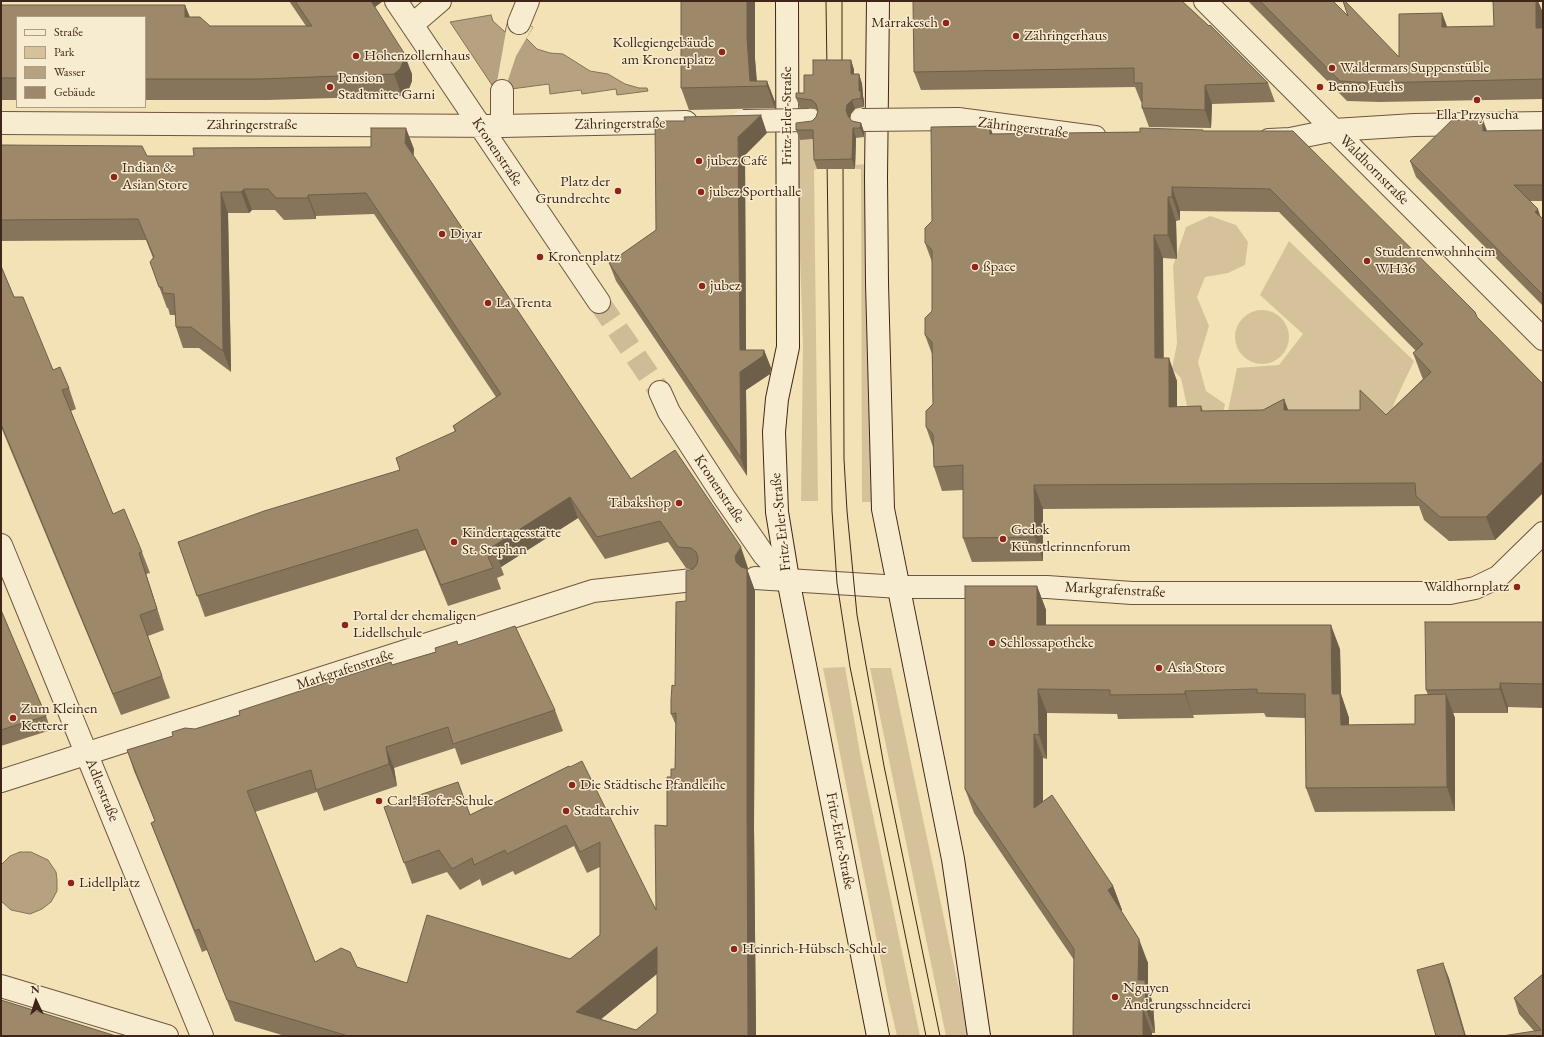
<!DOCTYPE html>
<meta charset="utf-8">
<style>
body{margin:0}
#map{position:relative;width:1544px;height:1037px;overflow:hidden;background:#f3e2b5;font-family:"EB Garamond",serif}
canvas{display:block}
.frame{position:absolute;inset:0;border:2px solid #402618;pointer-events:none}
.legend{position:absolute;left:16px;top:16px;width:130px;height:92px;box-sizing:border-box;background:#f7eccf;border:1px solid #ae9d86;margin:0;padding:5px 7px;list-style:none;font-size:12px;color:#402618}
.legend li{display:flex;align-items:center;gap:8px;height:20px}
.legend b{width:20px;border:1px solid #ae9d86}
.north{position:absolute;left:16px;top:981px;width:40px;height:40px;-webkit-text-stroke:3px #f7eccf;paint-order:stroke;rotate:356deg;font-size:11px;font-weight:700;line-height:16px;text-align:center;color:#402618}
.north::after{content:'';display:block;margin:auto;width:14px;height:18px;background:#402618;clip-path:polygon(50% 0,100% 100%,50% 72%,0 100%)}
</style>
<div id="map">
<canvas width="1544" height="1037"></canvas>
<div class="frame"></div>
<ul class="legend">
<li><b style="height:5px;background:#f7eccf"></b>Straße</li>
<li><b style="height:11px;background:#d5c29a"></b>Park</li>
<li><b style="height:11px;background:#b6a280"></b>Wasser</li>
<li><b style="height:11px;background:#9d886a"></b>Gebäude</li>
</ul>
<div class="north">N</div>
</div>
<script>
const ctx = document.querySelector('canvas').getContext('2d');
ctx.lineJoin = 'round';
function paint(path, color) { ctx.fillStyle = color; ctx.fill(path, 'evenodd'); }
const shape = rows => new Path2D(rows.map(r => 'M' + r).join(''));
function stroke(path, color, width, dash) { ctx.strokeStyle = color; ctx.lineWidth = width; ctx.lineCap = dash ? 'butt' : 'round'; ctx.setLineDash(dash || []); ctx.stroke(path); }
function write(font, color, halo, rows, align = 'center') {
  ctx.font = font + ' "EB Garamond",serif'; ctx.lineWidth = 3; ctx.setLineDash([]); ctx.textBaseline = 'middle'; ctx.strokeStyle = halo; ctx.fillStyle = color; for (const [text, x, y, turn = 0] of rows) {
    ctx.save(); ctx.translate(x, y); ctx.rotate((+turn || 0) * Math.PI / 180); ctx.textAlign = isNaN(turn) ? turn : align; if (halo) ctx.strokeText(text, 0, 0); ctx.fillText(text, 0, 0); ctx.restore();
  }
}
const green = shape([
 [817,139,817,169,814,170,818,501,801,501,803,345,796,140],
 [867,164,867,269,871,502,862,502,861,169,856,169,855,165],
 [1210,216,1236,225,1248,242,1245,265,1228,273,1205,277,1197,297,1209,326,1198,362,1206,391,1225,404,1222,418,1183,420,1187,406,1181,378,1172,369,1177,343,1173,266,1186,227],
 [1289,241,1414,361,1396,399,1387,422,1225,425,1237,368,1279,365,1303,334,1260,295],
 '1235 337a27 27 0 1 1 54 0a27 27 0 1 1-54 0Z',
 [845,667,861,759,920,1036,897,1036,888,997,823,668],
 [870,668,891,668,969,1036,946,1036]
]);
const water = shape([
 [491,15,493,21,505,32,508,20,533,27,526,38,537,49,550,53,563,54,590,71,608,74,625,84,639,88,647,88,648,91,617,95,616,89,582,94,581,90,550,94,549,84,496,91,450,22,491,15],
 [20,852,31,852,48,860,56,872,57,880,57,891,51,902,42,909,30,914,11,910,1,901,1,865,10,856,20,852]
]);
const pier = shape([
 [508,20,533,27,516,56,507,83,497,82]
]);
const streetTunnel = shape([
 [599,302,660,392]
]);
const street = shape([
 [396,1,599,302],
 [1205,1,1543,339],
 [519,23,528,1],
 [412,25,440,1],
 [502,91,502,126],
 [958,119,1095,137],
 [1,123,502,126,686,122],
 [1269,140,1290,139,1334,130,1414,125,1543,123],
 [660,392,669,412,724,497,764,555,788,579],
 [1,545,202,1036],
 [755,578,900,587,1047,587,1132,593,1450,593,1475,588,1498,577,1543,533],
 [1,781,593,591,693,580],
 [1,986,167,1036]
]);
const secondary = shape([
 [787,1,788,347,777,399,774,432,777,512,788,579,878,1036],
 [878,1,876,177,877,283,883,509,953,859,979,1036]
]);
const tram = shape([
 [826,1,827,71],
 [842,1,842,71],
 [827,159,832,511,837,583,850,667,926,1036],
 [843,159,844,459,847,511,857,615,884,766,940,1036]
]);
const streetBridge = shape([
 [862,120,958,119],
 [743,121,809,120]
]);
const wall = shape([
 [289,1,383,1,375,7,412,74,412,81,408,91,402,96,268,100,145,100,145,17,17,17,17,100,1,100,1,5,185,5,190,17,210,26,306,26],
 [755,1,755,59,757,81,767,81,775,102,775,108,689,110,681,88],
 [1248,1,1333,1,1348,16,1399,57,1442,13,1447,27,1494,26,1493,1,1538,1,1543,13,1543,99,1379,102,1347,101],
 [1209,26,1268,83,1275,102,1212,104,1211,128,1149,127,1142,108,1142,102,1141,102,1135,87,921,90,914,72],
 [851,60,854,70,854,74,859,74,862,84,863,96,864,101,864,107,855,109,851,114,850,119,852,121,861,123,864,132,864,137,856,138,855,169,817,169,814,160,814,139,800,140,796,130,812,121,816,117,818,112,815,109,800,108,796,98,804,93,813,75],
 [990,126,992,134,1204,131,1477,317,1543,384,1543,493,1495,540,1449,541,1424,520,1419,506,1043,509,1043,561,972,562,963,538,963,490,942,491,934,467,933,447,926,427,933,404,932,354,925,335,932,311,932,262,925,243,932,221],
 [1180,211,1279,212,1416,351,1413,353,1422,377,1423,379,1386,415,1288,410,1284,399,1263,410,1203,411,1201,406,1177,407,1177,381,1163,358,1163,258,1177,259,1176,221,1180,220],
 [1543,130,1543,201,1530,201,1541,217,1543,219,1543,306,1416,177,1410,161,1486,131],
 [767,133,745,155,746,350,764,350,771,368,770,374,746,390,747,476,616,281,609,263,656,230],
 [1,145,147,156,194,156,414,149,413,155,631,479,748,568,747,569,755,591,754,827,756,1036,285,1036,235,1021,207,950,202,952,159,844,151,823,155,821,134,771,127,750,195,729,392,665,458,645,555,710,563,731,461,765,455,748,394,768,397,786,324,811,317,792,255,812,315,962,357,967,407,983,570,959,600,935,600,867,587,873,574,846,515,875,513,871,482,886,480,879,460,890,447,872,412,884,384,807,470,815,569,766,656,910,667,826,671,777,675,769,676,725,671,714,675,686,686,601,693,569,686,568,668,542,605,559,578,518,501,567,504,575,497,578,501,589,448,606,425,550,205,617,178,542,400,470,455,432,453,426,496,397,374,214,316,216,316,219,284,220,275,210,252,210,249,213,228,213,231,372,199,348,183,348,176,327,175,315,170,315,168,308,167,308,150,262,153,258,146,240,1,241],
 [657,974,657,1013,636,1030,601,1019],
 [1,266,14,297,53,370,69,388,76,409,71,411,113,514,142,552,150,573,146,574,164,630,148,636,170,698,121,715,1,427],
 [1037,586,1046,610,1046,625,1340,649,1341,694,1349,718,1349,725,1415,724,1428,695,1426,690,1543,622,1543,708,1508,707,1508,713,1453,713,1455,718,1455,811,1315,812,1306,788,1305,718,1266,717,1264,713,1193,715,1194,718,1118,719,1117,714,1047,713,1047,759,1043,758,1043,801,1113,886,1122,910,1121,911,1148,963,1148,988,1153,1004,1155,1033,1152,1033,1152,1036,1073,1036,1074,960,974,813,965,789],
 [1,610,46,716,51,730,1,746],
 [1543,974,1543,1036,1534,1031,1519,1014,1514,998]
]);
const shadedWall = shape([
 [367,1,383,1,371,10],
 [747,1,755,1,755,59,757,87,750,81,747,38],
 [1536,1,1538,1,1543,13,1543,47,1536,28],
 [185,5,193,27,185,17],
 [1442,13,1449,32,1442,27],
 [404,53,412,74,412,81,408,91,402,96,394,74],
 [851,60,854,70,854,84,851,74],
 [859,74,862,84,863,96,864,101,864,107,859,91],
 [767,81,775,102,775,108,767,86],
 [1205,85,1212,104,1211,128,1205,110],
 [852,100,855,109,851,114,850,120,848,116,846,110,847,105],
 [761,115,767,133,745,155,746,367,764,350,771,368,770,374,746,390,747,476,741,458,738,137],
 [1483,120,1489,136,1483,131],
 [861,123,864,132,864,137,860,128],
 [990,126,998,150,990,134],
 [406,128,414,149,413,164,405,143],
 [853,128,856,138,855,169,852,159],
 [1172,187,1180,211,1180,220,1172,197],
 [244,189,252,210,249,213,241,192],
 [221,192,228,213,231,372,223,351],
 [308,195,316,216,316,219,308,198],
 [1168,197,1176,221,1177,259,1168,235],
 [1538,209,1543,224,1535,212],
 [1154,235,1163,258,1164,381,1155,358],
 [1169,358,1177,381,1177,431,1169,407],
 [1284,399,1293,423,1284,410],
 [1543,461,1543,493,1495,540,1486,517],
 [1034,485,1043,509,1043,561,1035,537],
 [570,497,578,518,501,567,497,554,492,547],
 [741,547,748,568,743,577,736,562,735,556],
 [139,553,146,574,164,630,157,609],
 [747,569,755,591,754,827,756,1036,748,1036,747,806],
 [1037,586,1046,610,1046,649,1037,625],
 [1331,625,1340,649,1341,694,1349,718,1349,749,1341,725,1332,694],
 [1500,683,1508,707,1508,713,1500,689],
 [1038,689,1047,713,1047,759,1039,735],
 [1185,691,1194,718,1185,694],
 [1446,694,1455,718,1455,811,1447,787],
 [1034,734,1043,758,1043,832,1034,808],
 [386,747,394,768,397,786,389,764],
 [1113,886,1122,910,1117,914,1108,890],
 [1139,939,1148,963,1148,988,1153,1004,1155,1033,1146,1009,1138,980],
 [657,947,664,968,584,1033,576,1012],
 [1443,963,1449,978,1466,1036,1465,1036],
 [1143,1009,1152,1033,1152,1036,1143,1036]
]);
const building = shape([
 [295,1,371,1,404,53,404,60,400,69,394,74,260,79,145,79,145,17,17,17,17,78,1,78,1,5,185,5,185,17,200,17,210,26,312,26,295,1],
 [681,1,747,1,747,38,750,81,767,81,767,86,681,88,681,1],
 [913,1,1182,1,1209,26,1210,25,1268,83,1205,85,1205,110,1142,108,1142,83,1134,83,1134,68,914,72,913,1],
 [1260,1,1333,1,1348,16,1343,1,1345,1,1399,57,1399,14,1442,13,1442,27,1494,26,1493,1,1536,1,1536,28,1543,28,1543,79,1372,83,1340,81,1260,1],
 [813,60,851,60,851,74,859,74,859,91,861,91,861,98,852,100,847,105,846,110,848,116,852,121,861,123,860,128,853,128,852,159,814,160,813,130,796,130,796,123,812,121,816,117,818,111,816,104,812,100,796,98,796,93,804,93,804,75,813,75,813,60],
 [761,115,738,137,740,350,764,350,763,356,740,372,741,458,609,263,656,230,655,121,685,121,684,117,761,115],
 [1452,120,1483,120,1483,131,1543,130,1543,185,1514,185,1538,209,1535,212,1543,219,1543,295,1410,161,1452,120],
 [990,126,990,134,1140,132,1140,128,1203,130,1203,131,1293,131,1475,312,1477,317,1543,384,1543,461,1486,517,1440,517,1416,496,1415,483,1034,485,1035,537,963,538,963,465,934,467,933,434,926,427,926,411,933,404,932,342,925,335,925,318,932,311,932,250,925,243,925,228,932,221,931,127,990,126],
 [1172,187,1270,189,1423,344,1413,353,1431,372,1386,415,1360,390,1360,410,1284,410,1284,399,1263,410,1201,411,1201,406,1169,407,1169,358,1155,358,1154,235,1168,235,1168,197,1172,197,1172,187],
 [371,128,406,128,405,143,631,479,675,450,741,547,735,556,736,562,741,567,747,569,747,806,748,1036,348,1036,227,1000,199,929,195,931,151,823,155,821,127,750,173,736,172,732,185,728,195,729,240,715,239,711,300,691,391,662,392,665,436,652,435,648,457,641,458,645,515,626,555,710,453,744,448,727,386,747,389,764,316,790,311,770,247,791,315,962,341,948,350,952,357,967,407,983,427,915,570,959,600,935,600,842,580,852,566,825,507,854,505,850,474,865,472,858,452,869,439,850,404,863,384,807,458,782,470,815,569,766,570,767,582,761,656,910,655,825,667,826,667,777,671,777,671,769,675,769,676,713,671,714,671,700,672,685,675,686,676,602,686,601,686,571,693,569,697,564,698,558,696,552,691,548,678,547,660,521,597,537,570,497,492,547,497,554,488,557,493,568,441,585,417,529,197,596,178,542,264,511,400,470,396,458,456,431,453,426,501,394,366,193,308,195,308,198,276,198,268,189,244,189,241,192,221,192,223,351,191,327,176,327,174,294,163,293,162,287,159,287,150,262,154,257,138,219,1,220,1,145,142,146,147,156,194,156,193,148,371,147,371,128],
 [657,947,657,1013,636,1030,576,1012,657,947],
 [1,266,14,297,23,297,53,370,60,367,69,388,62,390,113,514,124,509,142,552,139,553,157,609,140,615,162,676,113,694,1,424,1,266],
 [965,586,1037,586,1037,625,1331,625,1332,694,1340,694,1341,725,1415,724,1415,695,1446,694,1447,787,1306,788,1305,694,1257,693,1257,689,1185,691,1185,694,1110,695,1110,690,1038,689,1039,735,1034,734,1034,808,1052,795,1113,886,1108,890,1139,939,1138,980,1145,980,1146,1009,1143,1009,1143,1036,1073,1036,1074,949,965,789,965,586],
 [1,610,46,716,1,730,1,610],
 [1425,622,1543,622,1543,684,1500,683,1500,689,1426,690,1425,622],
 [1443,963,1465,1036,1436,1036,1417,970,1443,963],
 [1543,974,1543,1036,1502,1036,1541,1030,1514,998,1543,974],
 [1,1000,116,1036,1,1036,1,1000]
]);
const markers = [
 [946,23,4,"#8f2418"],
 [1016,36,4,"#8f2418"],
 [722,52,4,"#8f2418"],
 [356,56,4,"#8f2418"],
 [1332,68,4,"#8f2418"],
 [330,87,4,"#8f2418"],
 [1320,87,4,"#8f2418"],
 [1477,100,4,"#8f2418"],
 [699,161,4,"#8f2418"],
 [114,177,4,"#8f2418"],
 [618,191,4,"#8f2418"],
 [701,192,4,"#8f2418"],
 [442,234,4,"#8f2418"],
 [540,257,4,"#8f2418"],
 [1367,261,4,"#8f2418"],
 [975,267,4,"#8f2418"],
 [702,286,4,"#8f2418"],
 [488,303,4,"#8f2418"],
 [679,503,4,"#8f2418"],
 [1003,539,4,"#8f2418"],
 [454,542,4,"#8f2418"],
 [1517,587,4,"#8f2418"],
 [345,625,4,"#8f2418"],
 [992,643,4,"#8f2418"],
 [1159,668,4,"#8f2418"],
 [13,718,4,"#8f2418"],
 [572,785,4,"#8f2418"],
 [379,801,4,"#8f2418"],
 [566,811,4,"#8f2418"],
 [71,883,4,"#8f2418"],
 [734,949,4,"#8f2418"],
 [1115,997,4,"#8f2418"]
];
const poiNames = [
 ["Marrakesch",938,23,"right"],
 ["Zähringerhaus",1024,36],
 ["Kollegiengebäude",714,43,"right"],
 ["am Kronenplatz",714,60,"right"],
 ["Hohenzollernhaus",364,56],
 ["Waldermars Suppenstüble",1340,68],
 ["Pension",338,78],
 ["Stadtmitte Garni",338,95],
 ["Benno Fuchs",1328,87],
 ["Ella Przysucha",1477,115,"center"],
 ["jubez Café",707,161],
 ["Indian &",122,168],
 ["Asian Store",122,185],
 ["Platz der",610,182,"right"],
 ["Grundrechte",610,199,"right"],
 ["jubez Sporthalle",709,192],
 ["Diyar",450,234],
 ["Studentenwohnheim",1375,252],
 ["WH36",1375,269],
 ["Kronenplatz",548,257],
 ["ßpace",983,267],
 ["jubez",710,286],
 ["La Trenta",496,303],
 ["Tabakshop",671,503,"right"],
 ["Gedok",1011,530],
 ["Künstlerinnenforum",1011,547],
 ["Kindertagesstätte",462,533],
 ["St. Stephan",462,550],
 ["Waldhornplatz",1509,587,"right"],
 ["Portal der ehemaligen",353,616],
 ["Lidellschule",353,633],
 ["Schlossapotheke",1000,643],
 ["Asia Store",1167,668],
 ["Zum Kleinen",21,709],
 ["Ketterer",21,726],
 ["Die Städtische Pfandleihe",580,785],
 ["Carl-Hofer-Schule",387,801],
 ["Stadtarchiv",574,811],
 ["Lidellplatz",79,883],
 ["Heinrich-Hübsch-Schule",742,949],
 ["Nguyen",1123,988],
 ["Änderungsschneiderei",1123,1005]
];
const streetNames = [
 ["Fritz-Erler-Straße",787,116,-90],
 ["Zähringerstraße",620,124,-1],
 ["Zähringerstraße",252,125],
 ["Zähringerstraße",1023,128,7],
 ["Kronenstraße",497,152,56],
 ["Waldhornstraße",1374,170,45],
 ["Kronenstraße",719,489,56],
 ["Fritz-Erler-Straße",781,522,-96],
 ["Markgrafenstraße",1115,590,3],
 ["Markgrafenstraße",345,670,-18],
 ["Adlerstraße",102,790,68],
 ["Fritz-Erler-Straße",840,841,79]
];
paint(green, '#d5c29a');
paint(water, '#b6a280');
stroke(water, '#877056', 1);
paint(pier, '#f3e2b5');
stroke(streetTunnel, '#cfbc96', 22, [22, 11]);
stroke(street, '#6d553f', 24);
stroke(secondary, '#402618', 24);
stroke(street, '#f7eccf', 22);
stroke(secondary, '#f7eccf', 22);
stroke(tram, '#402618', 1);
stroke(streetBridge, '#6d553f', 24, []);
stroke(streetBridge, '#f7eccf', 22);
paint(wall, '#87755b');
paint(shadedWall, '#6e5f4a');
paint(building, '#9d886a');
stroke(building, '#6e5f4a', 1);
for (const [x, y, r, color] of markers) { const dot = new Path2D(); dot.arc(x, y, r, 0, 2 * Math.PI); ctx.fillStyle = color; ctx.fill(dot); stroke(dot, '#f7eccf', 1.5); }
write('15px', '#402618', '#f7eccf', poiNames, 'left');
write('15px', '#402618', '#f7eccf', streetNames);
</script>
